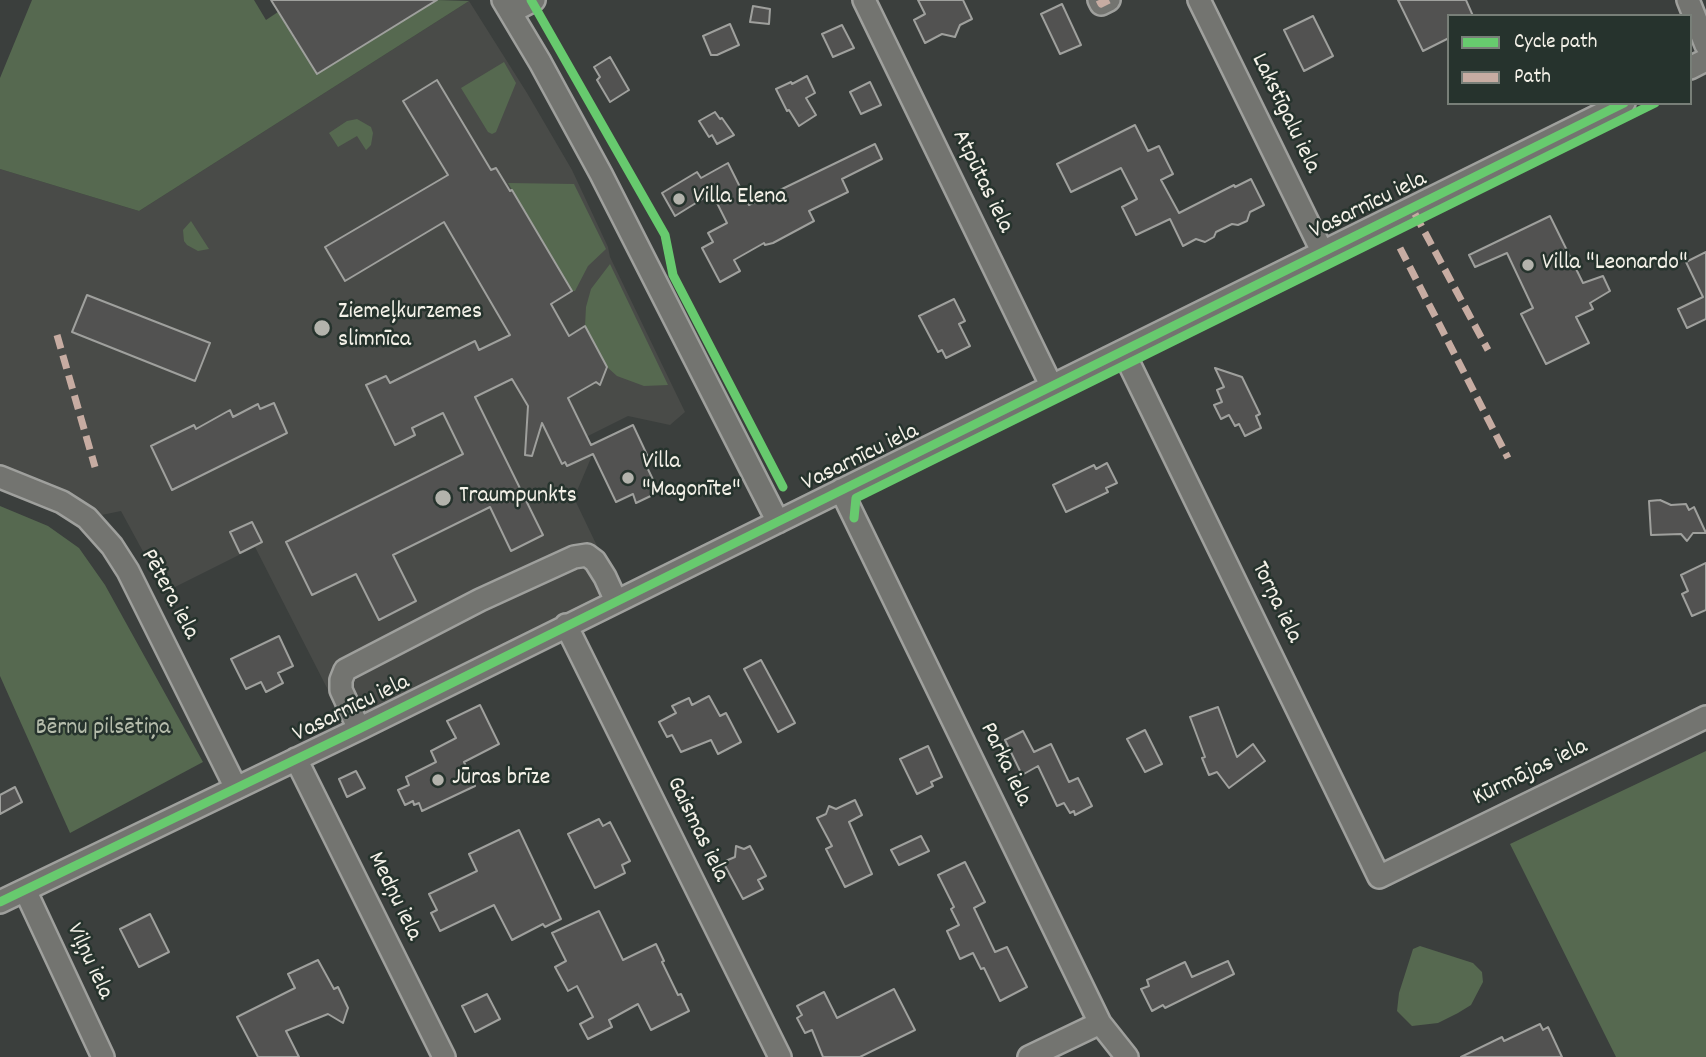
<!DOCTYPE html>
<meta charset="utf-8">
<style>
body{margin:0}
#map{position:relative;width:1706px;height:1057px;overflow:hidden;background:#3b3f3d;font-family:Dekko,sans-serif}
canvas{display:block}
.legend{position:absolute;left:1447px;top:14px;width:245px;height:91px;box-sizing:border-box;background:#26332d;border:2px solid #787f78;margin:0;padding:9px 12px;list-style:none;font-size:21px;color:#f4f1e8}
.legend li{display:flex;align-items:center;gap:14px;height:35px}
.legend b{width:35px;border:2px solid #787f78}
</style>
<div id="map">
<canvas width="1706" height="1057"></canvas>
<ul class="legend">
<li><b style="height:9px;background:#67ca6e"></b>Cycle path</li>
<li><b style="height:9px;background:#c7aca2"></b>Path</li>
</ul>
</div>
<script>
const ctx = document.querySelector('canvas').getContext('2d');
ctx.lineJoin = 'round';
function paint(path, color) { ctx.fillStyle = color; ctx.fill(path, 'evenodd'); }
const shape = rows => new Path2D(rows.map(r => 'M' + r).join(''));
function stroke(path, color, width, dash) { ctx.strokeStyle = color; ctx.lineWidth = width; ctx.lineCap = dash ? 'butt' : 'round'; ctx.setLineDash(dash || []); ctx.stroke(path); }
function write(font, color, halo, rows, align = 'center') {
  ctx.font = font + ' Dekko,sans-serif'; ctx.lineWidth = 5; ctx.setLineDash([]); ctx.textBaseline = 'middle'; ctx.strokeStyle = halo; ctx.fillStyle = color; for (const [text, x, y, turn = 0] of rows) {
    ctx.save(); ctx.translate(x, y); ctx.rotate((+turn || 0) * Math.PI / 180); ctx.textAlign = isNaN(turn) ? turn : align; if (halo) ctx.strokeText(text, 0, 0); ctx.fillText(text, 0, 0); ctx.restore();
  }
}
const built = shape([
 [469,1,527,93,572,170,608,247,610,257,685,412,670,425,628,416,584,438,591,458,574,498,622,598,350,733,255,547,165,592,121,511,87,518,0,477,0,169,139,211]
]);
const green = shape([
 [32,0,254,0,266,20,278,12,317,74,437,0,469,1,139,211,0,169,0,78],
 [504,62,516,83,496,132,492,134,488,132,461,88],
 [357,119,371,127,373,133,371,145,366,150,357,136,338,147,329,133,347,121],
 [508,183,574,184,606,249,588,266,575,291,572,291],
 [191,221,209,249,198,251,187,245,184,241,183,230],
 [610,264,668,385,644,386,617,376,607,367,585,326,586,307,591,289],
 [0,506,48,526,79,548,105,585,203,762,70,833,0,676],
 [1706,751,1706,1057,1616,1057,1510,844],
 [1420,946,1473,963,1482,972,1483,982,1471,1005,1458,1013,1438,1023,1412,1026,1397,1011,1399,993,1413,949]
]);
const building = shape([
 [271,0,437,0,317,74,271,0],
 [918,0,963,0,972,19,960,25,955,37,942,34,925,43,914,20,925,14,918,0],
 [1398,0,1466,0,1473,16,1449,16,1449,38,1423,51,1398,0],
 [1062,4,1081,45,1060,54,1041,14,1062,4],
 [753,6,770,9,769,24,750,22,753,6],
 [1313,16,1333,56,1304,71,1284,30,1313,16],
 [730,24,739,45,717,55,711,55,703,36,730,24],
 [842,25,854,48,833,57,822,34,842,25],
 [610,57,629,90,610,102,597,80,600,77,594,67,610,57],
 [807,76,815,93,806,98,816,115,799,126,789,110,787,111,776,89,791,82,792,84,807,76],
 [437,80,491,170,496,168,510,191,512,190,572,291,551,304,569,336,585,326,607,367,600,385,596,382,568,398,591,445,633,425,649,459,644,461,659,492,636,503,633,494,616,502,593,454,567,466,565,462,562,464,542,423,532,456,525,455,528,406,512,379,475,397,543,535,511,551,490,507,393,555,416,601,379,620,356,574,312,595,286,542,463,454,443,413,412,428,415,435,395,445,366,385,386,376,390,383,475,341,479,350,510,335,444,222,345,281,325,247,448,175,403,101,437,80],
 [870,82,881,105,861,114,850,92,870,82],
 [715,112,720,119,722,118,734,135,717,144,712,135,709,137,699,121,715,112],
 [1135,125,1148,151,1159,146,1173,174,1161,180,1179,213,1234,185,1235,187,1251,179,1264,205,1250,212,1247,221,1238,225,1232,224,1216,232,1214,237,1205,242,1196,239,1183,246,1170,219,1136,235,1122,207,1137,199,1121,168,1071,192,1057,164,1135,125],
 [875,144,882,159,842,179,848,192,809,211,814,221,773,243,765,245,764,243,734,260,740,271,720,282,702,248,713,242,708,233,727,223,712,193,675,216,662,193,697,172,701,178,728,163,749,205,875,144],
 [1550,216,1583,283,1603,276,1610,291,1590,303,1593,309,1576,317,1589,343,1546,364,1521,314,1533,308,1507,253,1475,267,1469,255,1550,216],
 [1706,252,1706,319,1687,328,1678,309,1703,297,1686,262,1706,252],
 [87,295,210,343,195,381,72,332,87,295],
 [954,299,965,321,959,324,970,346,946,358,942,350,938,352,919,316,954,299],
 [1215,368,1242,377,1260,414,1256,416,1261,428,1245,436,1239,424,1235,426,1229,415,1221,419,1214,405,1222,402,1217,390,1224,387,1215,368],
 [274,403,287,433,172,490,151,446,194,425,196,429,230,410,233,417,258,404,260,409,274,403],
 [1107,463,1117,483,1106,488,1108,492,1066,512,1053,485,1094,465,1096,469,1107,463],
 [1660,500,1671,505,1686,504,1689,510,1694,507,1706,533,1693,533,1687,541,1681,534,1651,535,1649,501,1660,500],
 [252,522,262,542,240,553,230,532,252,522],
 [1706,563,1706,610,1692,616,1682,594,1688,591,1681,575,1706,563],
 [279,636,293,666,278,673,283,683,266,692,261,682,246,689,231,659,279,636],
 [761,660,795,723,778,732,744,669,761,660],
 [709,696,720,716,726,713,741,742,718,754,711,740,681,752,672,735,667,737,659,722,676,713,672,706,689,698,692,705,709,696],
 [480,705,499,744,464,762,475,786,422,811,419,803,414,805,413,801,405,805,398,790,409,785,406,777,436,762,431,751,456,738,447,721,480,705],
 [1218,707,1237,757,1253,744,1265,761,1229,788,1217,772,1209,775,1202,758,1205,757,1190,717,1218,707],
 [1145,730,1162,764,1145,772,1127,739,1145,730],
 [1023,731,1034,752,1051,744,1069,782,1078,778,1092,806,1075,815,1074,811,1070,813,1064,803,1057,806,1038,766,1022,775,1005,740,1023,731],
 [928,746,942,777,931,782,933,786,917,794,900,759,928,746],
 [356,771,365,788,347,797,339,779,356,771],
 [15,787,22,802,0,814,0,795,15,787],
 [855,800,862,815,849,822,872,874,845,887,826,849,832,846,817,818,826,814,829,806,836,809,855,800],
 [599,819,603,826,610,822,630,861,622,865,625,873,595,888,568,834,599,819],
 [519,830,561,919,545,927,543,924,512,940,494,905,440,931,431,913,437,910,429,894,477,871,469,854,519,830],
 [921,836,929,851,899,865,891,850,921,836],
 [736,846,744,849,750,846,766,876,758,880,763,889,743,899,723,862,735,857,736,846],
 [965,862,985,902,974,908,995,952,1007,947,1027,987,1000,1001,984,968,981,969,973,953,960,959,947,931,959,925,951,909,954,907,938,875,965,862],
 [599,911,623,960,656,944,664,961,662,962,678,995,681,994,689,1011,651,1030,638,1004,609,1020,612,1027,588,1039,580,1024,593,1017,577,986,568,991,555,967,566,961,552,933,599,911],
 [150,914,169,952,139,967,120,929,150,914],
 [318,960,334,989,338,987,348,1008,343,1023,328,1014,286,1031,299,1057,258,1057,237,1017,295,988,288,974,318,960],
 [1228,961,1234,974,1165,1008,1163,1005,1152,1011,1141,989,1149,986,1147,980,1185,962,1192,977,1228,961],
 [894,989,915,1030,860,1057,823,1057,812,1030,805,1033,797,1018,802,1015,797,1006,824,992,837,1018,894,989],
 [487,994,500,1019,475,1032,462,1006,487,994],
 [1540,1024,1543,1030,1548,1027,1562,1057,1461,1057,1502,1037,1504,1041,1540,1024]
]);
const minor = shape([
 [503,0,540,62,601,174,778,522],
 [864,0,1052,387],
 [1099,0,1101,4,1109,0],
 [1199,0,1322,251],
 [1688,0,1706,45],
 [511,12,534,0],
 [1690,68,1706,60],
 [1123,351,1379,877,1706,717],
 [0,477,62,502,87,518,112,546,128,571,236,788],
 [841,490,1100,1023,1127,1057],
 [566,625,780,1057],
 [359,729,341,690,341,680,345,670,480,600,574,557,587,555,595,561,605,577,616,601],
 [296,759,444,1057],
 [25,890,103,1057],
 [0,902,359,729,1624,103],
 [1029,1057,1100,1023]
]);
const quiet = shape([
 [1099,0,1101,4,1109,0],
 [1415,214,1488,350],
 [1400,248,1508,458],
 [57,335,95,467]
]);
const cycleway = shape([
 [531,0,665,235,673,275,783,487],
 [854,518,856,498,1655,103],
 [0,902,359,729,1624,103]
]);
const markers = [
 [679,199,7,"#b3b3ac"],
 [1528,265,7,"#b3b3ac"],
 [322,328,9,"#b3b3ac"],
 [628,478,7,"#b3b3ac"],
 [443,498,9,"#b3b3ac"],
 [438,780,7,"#b3b3ac"]
];
const streetNames = [
 ["Lakstīgalu iela",1284,114,64],
 ["Atpūtas iela",981,182,64],
 ["Vasarnīcu iela",1369,207,-26],
 ["Vasarnīcu iela",861,459,-26],
 ["Pētera iela",168,595,62],
 ["Torņa iela",1275,603,64],
 ["Vasarnīcu iela",352,710,-26],
 ["Parka iela",1004,765,64],
 ["Kūrmājas iela",1531,774,-26],
 ["Gaismas iela",696,830,64],
 ["Medņu iela",393,897,64],
 ["Viļņu iela",88,962,65]
];
const poiNames = [
 ["Villa Elena",693,199],
 ["Villa \"Leonardo\"",1542,265],
 ["Ziemeļkurzemes",338,314],
 ["slimnīca",338,342],
 ["Villa",642,464],
 ["\"Magonīte\"",642,492],
 ["Traumpunkts",459,498],
 ["Jūras brīze",452,780]
];
const parkNames = [
 ["Bērnu pilsētiņa",103,730]
];
paint(built, '#494b48');
paint(green, '#566950');
paint(building, '#525251');
stroke(building, '#9fa09d', 2);
stroke(minor, '#9fa09d', 26);
stroke(minor, '#737470', 21);
stroke(quiet, '#c7aca2', 7, [14, 7]);
stroke(cycleway, '#67ca6e', 9);
for (const [x, y, r, color] of markers) { const dot = new Path2D(); dot.arc(x, y, r, 0, 2 * Math.PI); ctx.fillStyle = color; ctx.fill(dot); stroke(dot, '#26332d', 2.5); }
write('24px', '#f4f1e8', '#26332d', streetNames);
write('24px', '#f4f1e8', '#26332d', poiNames, 'left');
write('24px', '#b6bdac', '#26332d', parkNames);
</script>
